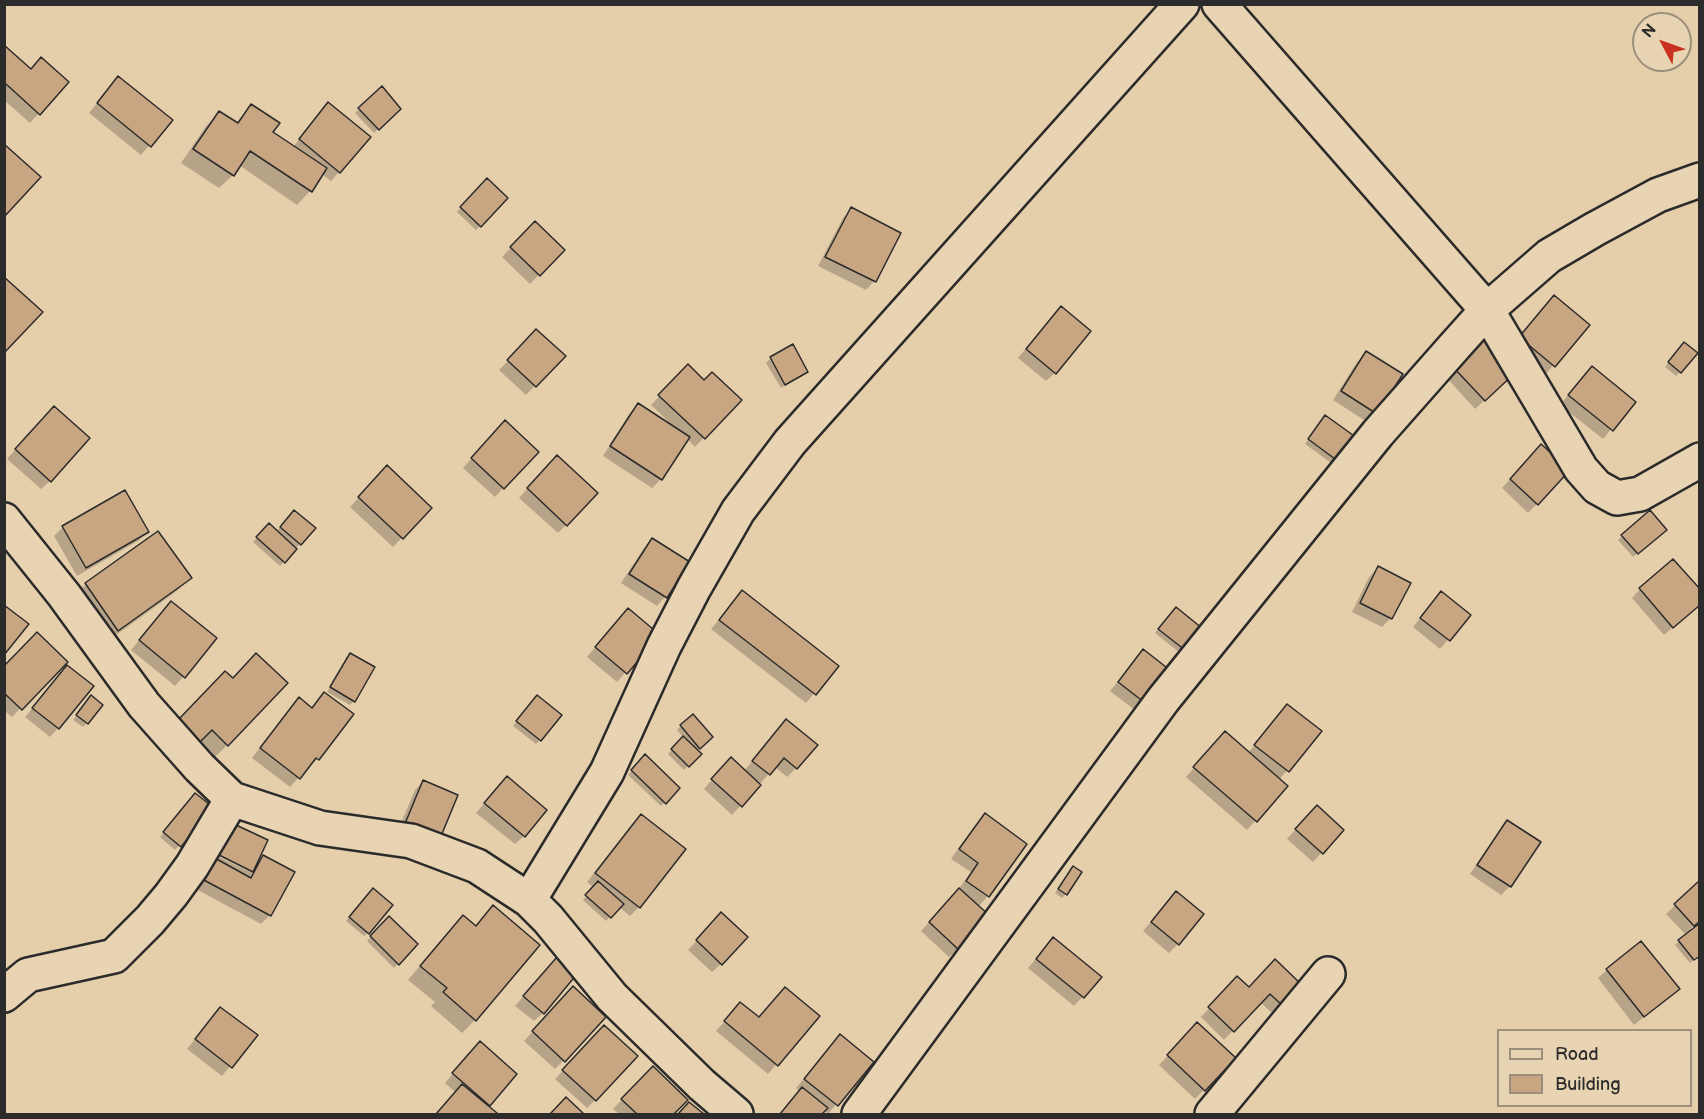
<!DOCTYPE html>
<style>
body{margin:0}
#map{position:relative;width:1704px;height:1119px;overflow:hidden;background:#e5ceaa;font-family:"Balsamiq Sans",sans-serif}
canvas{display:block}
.frame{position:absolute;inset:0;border:6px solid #2b2b2b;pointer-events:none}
.legend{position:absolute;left:1497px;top:1029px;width:195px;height:78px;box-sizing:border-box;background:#e8d4b2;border:2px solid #9c907c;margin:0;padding:8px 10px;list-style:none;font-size:18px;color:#2b2b2b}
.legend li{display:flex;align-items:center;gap:12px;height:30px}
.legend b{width:30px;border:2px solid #9c907c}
.north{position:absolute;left:1632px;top:12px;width:60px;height:60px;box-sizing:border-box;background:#e8d4b2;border:2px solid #9c907c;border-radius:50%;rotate:311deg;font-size:16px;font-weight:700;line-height:24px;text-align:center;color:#2b2b2b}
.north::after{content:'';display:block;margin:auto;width:21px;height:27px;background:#c8321e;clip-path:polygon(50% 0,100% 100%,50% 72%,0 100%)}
</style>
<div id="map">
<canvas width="1704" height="1119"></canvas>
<div class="frame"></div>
<ul class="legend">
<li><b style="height:8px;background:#e8d4b2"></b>Road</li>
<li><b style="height:16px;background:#c8a681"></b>Building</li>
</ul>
<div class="north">N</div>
</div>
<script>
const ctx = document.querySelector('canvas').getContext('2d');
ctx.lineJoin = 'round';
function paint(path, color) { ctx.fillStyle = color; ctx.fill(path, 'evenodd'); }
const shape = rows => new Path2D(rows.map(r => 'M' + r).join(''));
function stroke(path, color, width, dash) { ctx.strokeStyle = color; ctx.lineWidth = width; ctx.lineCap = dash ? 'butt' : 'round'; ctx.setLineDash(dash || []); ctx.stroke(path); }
const shadow = shape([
 [4,47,31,70,67,82,30,123,4,100],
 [110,87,171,120,141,155,89,113],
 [381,89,399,109,374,133,355,113],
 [252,106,271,132,293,147,320,113,339,172,331,181,322,174,310,191,297,205,239,165,233,175,219,188,181,163,206,126,220,113,236,123],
 [487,180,506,198,476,230,457,212],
 [851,209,899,234,874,281,866,290,818,266,843,218],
 [535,223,563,250,530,284,502,257],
 [1554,297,1588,325,1545,375,1511,346],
 [1052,317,1055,373,1046,381,1018,358],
 [537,331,563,356,526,395,499,370],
 [1484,341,1505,382,1475,409,1446,377],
 [792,346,806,372,802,376,781,388,766,363,770,359],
 [1680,348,1680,372,1676,376,1665,367],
 [1366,353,1376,413,1367,422,1333,400,1357,362],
 [688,366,704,382,740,400,695,447,687,439,661,479,652,488,603,456,629,414,638,405,674,427,651,405],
 [1583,377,1634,402,1603,439,1560,405],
 [45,416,50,481,41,489,7,459],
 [1321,421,1354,438,1334,465,1305,444],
 [496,431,503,488,495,497,463,468],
 [1533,455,1537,504,1528,513,1502,488],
 [548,466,566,525,558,533,519,498],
 [379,476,430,508,393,547,350,507],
 [1650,512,1661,534,1633,557,1618,540],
 [290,516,300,544,280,566,253,542,269,526,276,532],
 [63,527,147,532,138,541,77,576,54,536],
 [158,533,190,578,177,591,105,643,72,598,86,584],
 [653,540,665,597,657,606,621,583,644,548],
 [1378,568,1409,583,1391,618,1382,627,1352,612,1369,577],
 [1640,589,1700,604,1664,635,1632,598],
 [742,592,837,666,806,703,711,629],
 [1433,602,1469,615,1440,649,1413,627],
 [163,611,215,639,175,686,131,650],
 [1172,613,1189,653,1185,657,1155,633],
 [619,619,658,635,617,682,587,657],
 [1143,651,1173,674,1140,714,1110,691],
 [350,655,354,701,350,705,327,692,346,659],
 [65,662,12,717,4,710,4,668],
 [59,676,58,728,50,737,25,717],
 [212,686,227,745,214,758,198,742,165,734],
 [324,694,351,715,317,759,309,768,308,767,290,787,252,758,290,708,299,699,311,708],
 [87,701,101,706,83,727,73,720],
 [533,701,540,740,536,744,513,726],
 [1287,706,1319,731,1279,780,1286,786,1247,830,1186,777,1216,742,1248,753],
 [681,726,707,741,696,751,699,754,684,770,668,754,684,738,677,730],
 [778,730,796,768,787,777,775,767,732,815,704,789,722,768,744,771],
 [645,756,678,788,661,806,628,775],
 [423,782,429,849,396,835,415,790],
 [498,787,524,836,515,844,476,813],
 [191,799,179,846,175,850,160,837],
 [985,815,1025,844,988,896,978,907,958,949,949,957,921,931,958,890,971,872,951,859,976,824],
 [641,816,639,907,630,916,619,907,606,921,583,900,594,888,587,882,632,824],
 [1308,816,1342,830,1313,862,1287,839],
 [1508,822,1539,843,1510,886,1501,895,1470,874,1499,831],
 [226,834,254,866,264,857,270,915,261,924,194,888,215,855,250,872,250,869,217,852],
 [1069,872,1066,894,1062,898,1055,893],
 [1700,882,1700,920,1690,929,1700,955,1690,963,1675,945,1686,935,1666,914],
 [369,894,368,933,364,936,346,921],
 [1168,902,1178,944,1169,953,1143,931],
 [493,907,475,1020,462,1033,431,1006,435,1002,408,980,450,930,463,917,475,927],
 [389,918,416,944,394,968,367,941],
 [713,923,721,964,712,972,688,950],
 [1053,939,1100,978,1074,1006,1028,968],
 [548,968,543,1013,534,1021,515,1006],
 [1607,970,1678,989,1634,1025,1598,978],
 [1299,984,1272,1013,1260,1002,1224,1040,1201,1017,1229,987,1249,989],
 [564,997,564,1060,555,1069,524,1041],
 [740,1004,758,1019,818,1016,768,1074,716,1031],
 [220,1009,255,1036,222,1076,187,1049],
 [1189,1033,1234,1059,1195,1099,1159,1065],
 [596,1036,595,1100,587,1108,555,1079],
 [840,1036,872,1062,828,1114,824,1110,820,1114,780,1114,800,1092,796,1088],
 [471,1052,515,1074,487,1107,495,1113,494,1114,436,1114,455,1092,445,1083],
 [653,1068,686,1100,672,1114,619,1114,613,1109]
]);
const building = shape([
 [4,45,31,69,41,57,69,82,40,115,6,84,4,86,4,45],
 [118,76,173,120,151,147,97,103,118,76],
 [382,86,401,109,379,130,358,108,382,86],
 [328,102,371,137,340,173,299,139,328,102],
 [251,104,280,123,273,132,327,168,312,192,250,151,234,176,193,149,219,111,238,123,251,104],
 [4,144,41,177,4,217,4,144],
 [487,178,508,198,481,227,460,207,487,178],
 [851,207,901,233,876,282,825,257,851,207],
 [535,221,565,250,540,276,510,247,535,221],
 [4,277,43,312,4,353,4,277],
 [1554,295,1590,325,1555,367,1519,337,1554,295],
 [1061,306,1091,331,1056,374,1026,349,1061,306],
 [536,329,566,356,536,387,507,360,536,329],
 [1484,339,1515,373,1485,401,1453,367,1484,339],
 [1684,342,1698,353,1681,373,1668,362,1684,342],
 [793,344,808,372,785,385,770,357,793,344],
 [1366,351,1403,374,1377,414,1341,391,1366,351],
 [688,364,704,380,712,372,742,400,705,439,658,395,688,364],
 [1592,366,1636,402,1613,431,1568,395,1592,366],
 [638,403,690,437,662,480,610,446,638,403],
 [54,406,90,438,51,482,15,449,54,406],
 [1325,415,1357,438,1339,462,1308,439,1325,415],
 [505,420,539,452,504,489,471,458,505,420],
 [1541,444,1570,470,1538,505,1510,479,1541,444],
 [557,455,598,493,567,526,527,488,557,455],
 [387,465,432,508,403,539,358,497,387,465],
 [125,490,149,532,86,568,62,526,125,490],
 [294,510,316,528,301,545,280,527,294,510],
 [1650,510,1667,530,1638,554,1621,535,1650,510],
 [269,523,297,549,285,563,256,537,269,523],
 [158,531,192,578,118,631,85,583,158,531],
 [652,538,690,562,667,598,629,574,652,538],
 [1673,559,1700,589,1700,605,1673,628,1639,588,1673,559],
 [1378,566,1411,583,1392,619,1360,603,1378,566],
 [742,590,839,666,816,695,719,620,742,590],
 [1441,591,1471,615,1450,641,1420,618,1441,591],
 [171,601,217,638,185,678,139,640,171,601],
 [4,605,29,624,4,655,4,605],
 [1176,607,1208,633,1190,654,1158,629,1176,607],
 [628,608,660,635,627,674,595,647,628,608],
 [37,632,68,662,22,710,4,693,4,666,37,632],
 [1143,649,1175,674,1149,706,1118,682,1143,649],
 [256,653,288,683,228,746,212,730,200,742,178,720,225,671,233,678,256,653],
 [350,653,375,667,355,702,330,687,350,653],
 [67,665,94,686,59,729,32,708,67,665],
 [324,692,354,714,319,760,316,758,300,779,260,748,299,697,312,708,324,692],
 [91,695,103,705,88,724,76,715,91,695],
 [537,695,562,715,541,741,516,721,537,695],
 [1287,704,1322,731,1289,772,1254,745,1287,704],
 [693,714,713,737,700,749,680,725,693,714],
 [786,719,818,745,797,769,784,758,770,775,752,761,786,719],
 [1225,731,1288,786,1257,822,1193,767,1225,731],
 [683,736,702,754,689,767,671,749,683,736],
 [645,754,680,788,666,804,631,770,645,754],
 [731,757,761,785,742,807,711,779,731,757],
 [507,776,547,810,525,837,484,803,507,776],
 [423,780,458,795,439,841,404,826,423,780],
 [195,793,213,807,181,847,163,832,195,793],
 [1317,805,1344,830,1323,854,1295,829,1317,805],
 [985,813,1027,844,989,897,966,881,978,863,959,849,985,813],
 [641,814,686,849,640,908,595,873,641,814],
 [1507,820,1541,842,1511,887,1477,865,1507,820],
 [234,824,268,840,253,872,219,855,234,824],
 [263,855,295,872,271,916,202,879,213,857,251,878,263,855],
 [1073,866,1082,872,1067,895,1058,889,1073,866],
 [1700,880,1700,921,1694,926,1674,904,1700,880],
 [598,881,624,904,611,918,585,895,598,881],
 [373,888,393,905,369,934,349,917,373,888],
 [959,888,990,916,959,950,929,922,959,888],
 [1176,891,1204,914,1179,945,1151,922,1176,891],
 [493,905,540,945,476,1021,443,992,447,988,420,966,463,915,476,926,493,905],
 [721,912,748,937,722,965,696,940,721,912],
 [389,916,418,944,399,965,370,936,389,916],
 [1700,923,1700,956,1694,960,1678,940,1700,923],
 [1053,937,1102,977,1084,998,1036,959,1053,937],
 [1641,941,1680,989,1644,1017,1606,969,1641,941],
 [557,957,577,974,544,1014,523,996,557,957],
 [1275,959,1301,984,1282,1005,1270,994,1234,1032,1208,1007,1237,976,1249,987,1275,959],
 [573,986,606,1017,565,1062,532,1031,573,986],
 [785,987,820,1016,778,1066,724,1021,740,1002,759,1017,785,987],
 [220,1007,258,1035,232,1068,195,1039,220,1007],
 [1197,1022,1236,1058,1205,1091,1167,1055,1197,1022],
 [604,1025,638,1056,596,1101,562,1070,604,1025],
 [840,1034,874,1062,838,1106,804,1079,840,1034],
 [480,1041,517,1074,490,1106,452,1073,480,1041],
 [653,1066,688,1100,674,1114,637,1114,621,1099,653,1066],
 [462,1084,497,1113,496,1114,436,1114,462,1084],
 [802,1087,828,1108,822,1114,780,1114,802,1087],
 [566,1097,584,1114,550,1114,566,1097],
 [689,1102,704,1114,678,1114,689,1102]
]);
const minor = shape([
 [1219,4,1487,310,1581,469,1597,487,1617,498,1640,494,1700,460],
 [4,520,64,595,144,705,199,767,232,799,320,828,411,841,477,866,529,900,548,919,612,997,702,1085,736,1114],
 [529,900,607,772,664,646,694,588,738,511,790,442,1182,4],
 [4,995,28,975,114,956,150,920,171,895,192,866,232,799],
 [859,1114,1163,700,1378,433,1453,348,1487,310,1549,256,1595,229,1658,195,1700,180],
 [1212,1114,1328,974]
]);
paint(shadow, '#0003');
paint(building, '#c8a681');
stroke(building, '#2b2b2b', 1.5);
stroke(minor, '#2b2b2b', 38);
stroke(minor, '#e8d4b2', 33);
</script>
